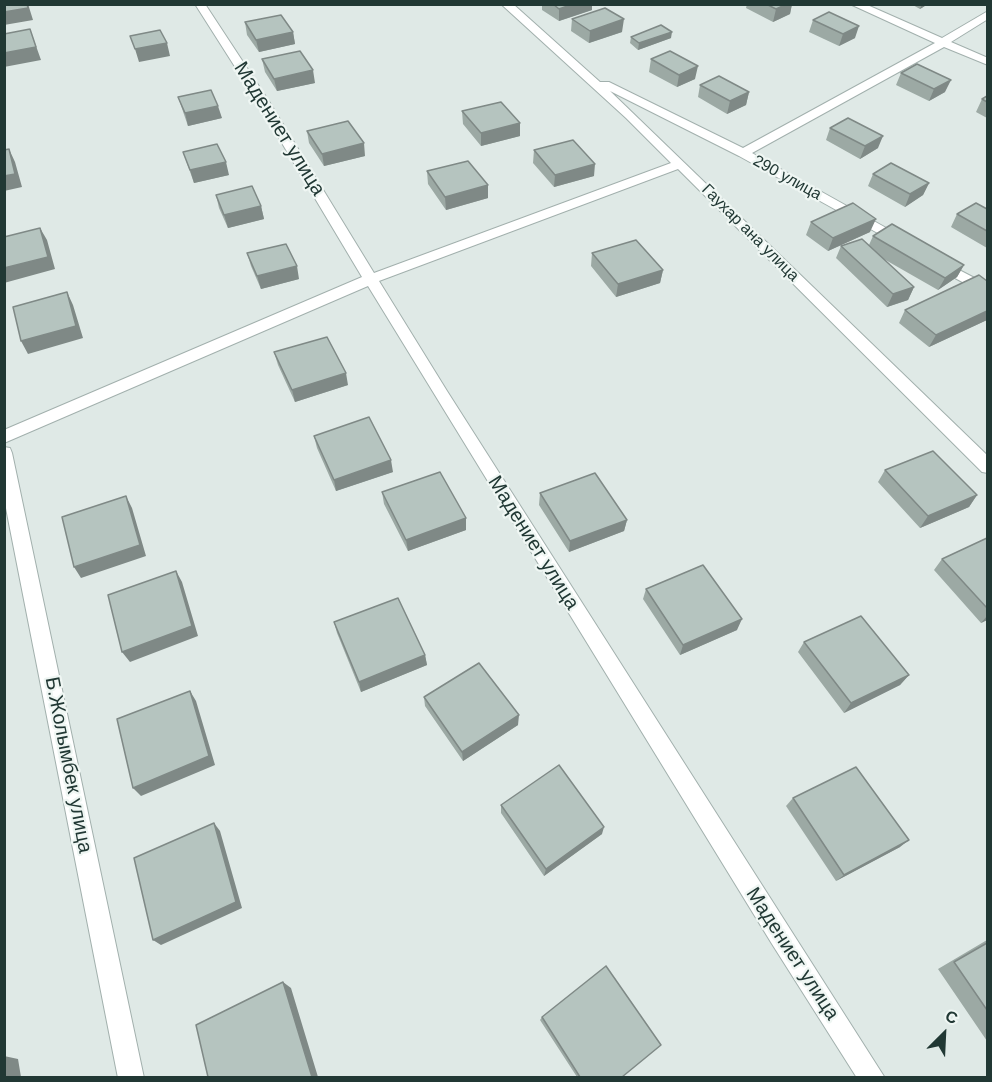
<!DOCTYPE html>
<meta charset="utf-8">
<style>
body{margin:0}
#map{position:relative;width:992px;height:1082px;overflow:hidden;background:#dfe9e6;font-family:Helvetica,sans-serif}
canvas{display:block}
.frame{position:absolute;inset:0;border:6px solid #213834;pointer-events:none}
.north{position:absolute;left:914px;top:1004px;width:60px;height:60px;-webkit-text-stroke:4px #eff6f3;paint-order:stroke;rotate:24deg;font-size:16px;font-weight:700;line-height:24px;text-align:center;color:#213834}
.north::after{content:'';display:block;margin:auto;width:21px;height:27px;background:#213834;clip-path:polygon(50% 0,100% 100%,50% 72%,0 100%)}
</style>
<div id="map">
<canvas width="992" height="1082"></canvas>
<div class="frame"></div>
<div class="north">С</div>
</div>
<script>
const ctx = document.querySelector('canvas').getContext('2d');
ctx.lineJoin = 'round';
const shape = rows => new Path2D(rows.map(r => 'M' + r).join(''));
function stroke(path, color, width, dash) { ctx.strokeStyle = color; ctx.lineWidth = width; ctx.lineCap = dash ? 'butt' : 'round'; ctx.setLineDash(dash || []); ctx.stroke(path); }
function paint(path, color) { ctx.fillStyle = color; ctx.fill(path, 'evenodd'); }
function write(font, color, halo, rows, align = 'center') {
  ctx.font = font + ' Helvetica,sans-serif'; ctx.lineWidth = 4.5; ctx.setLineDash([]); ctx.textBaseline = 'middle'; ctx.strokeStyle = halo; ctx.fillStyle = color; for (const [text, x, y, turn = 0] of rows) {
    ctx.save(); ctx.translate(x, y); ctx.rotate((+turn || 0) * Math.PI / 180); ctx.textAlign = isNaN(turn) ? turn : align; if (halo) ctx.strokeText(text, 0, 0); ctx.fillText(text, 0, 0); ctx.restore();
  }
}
const minor = shape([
 [195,4,205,4,270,103,374,273,671,163,626,118,501,4,513,4,600,82,609,82,743,148,935,43,850,4,865,4,942,38,988,11,988,19,951,42,988,58,988,65,944,47,752,153,906,239,908,242,906,245,901,246,739,156,610,91,988,456,988,473,982,472,678,169,379,281,447,391,885,1078,857,1078,772,944,368,286,4,443,4,430,362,277,258,103,195,4],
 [938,259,988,285,988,296,933,266,931,263,933,260,938,259],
 [4,447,10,448,12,453,144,1078,118,1078,4,498,4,447]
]);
const wall = shape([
 [542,4,592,4,592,10,559,21,542,10],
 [747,4,792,4,790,14,773,22,746,8],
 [911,4,928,4,920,9],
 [572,19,622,32,589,43,571,31],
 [813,20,855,38,839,46,809,32],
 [245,22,293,32,295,44,259,52,247,35],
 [631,37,671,38,638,50,630,43],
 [262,59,315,83,277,91,265,72],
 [651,59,695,79,677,87,649,72],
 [901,73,945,92,929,101,896,85],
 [700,85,749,92,746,105,727,114,698,97],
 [987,96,987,118,976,112,982,99],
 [178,97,222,118,188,126],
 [462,111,520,123,520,136,481,146,463,124],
 [830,128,878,148,860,159,826,140],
 [307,131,365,156,324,166,309,143],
 [534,150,594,176,554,187,533,163],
 [183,152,229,175,194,183],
 [427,171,488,185,488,198,446,210,428,184],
 [873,174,929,183,923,195,905,207,868,186],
 [216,195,261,206,264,219,228,228,219,208],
 [987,209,987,248,951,227,957,214],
 [811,222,870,232,828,251,806,235],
 [873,236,964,265,957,277,938,290,882,258,914,287,908,300,887,307,836,258,841,246,869,245],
 [247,253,299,279,261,289,251,266],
 [592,253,663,270,660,283,616,297,591,266],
 [987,281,987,320,929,347,899,323,905,310],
 [274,352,348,385,295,402,278,365],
 [314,436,393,472,336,491,317,448],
 [885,470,977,495,969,507,920,528,878,482],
 [382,492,466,518,466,530,408,551,384,504],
 [540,493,627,520,624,531,569,552,539,505],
 [987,538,987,620,981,623,934,570,942,559],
 [646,589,737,630,680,655,643,599],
 [334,622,425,655,427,665,361,692,337,633],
 [804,642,909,675,900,685,844,713,798,652],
 [424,697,518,725,463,761,425,706],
 [793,798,900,847,836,881,786,806],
 [501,805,602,834,544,876,501,813],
 [987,940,987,1041,938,969],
 [542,1017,622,1077,577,1077,540,1020]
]);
const shadedWall = shape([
 [28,4,33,20,4,25,4,12],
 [573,4,592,4,592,10,559,21,559,9],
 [787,4,792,4,790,14,773,22,776,9],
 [922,4,928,4,920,9],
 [624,19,622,32,589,43,590,31],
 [859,26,855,38,839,46,843,34],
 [30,29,41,60,4,67,4,53],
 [293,32,295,44,259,52,256,40],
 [672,32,671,38,638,50,639,43],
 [167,43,170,56,139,62,135,49],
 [698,66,695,79,677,87,679,75],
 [313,70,315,83,277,91,274,79],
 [951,80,945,92,929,101,934,89],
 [749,92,746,105,727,114,730,101],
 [218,106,222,118,188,126,185,113],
 [520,123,520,136,481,146,481,133],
 [883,136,878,148,860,159,865,146],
 [364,143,365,156,324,166,322,154],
 [9,149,15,162,22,187,4,191,4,176],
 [226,162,229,175,194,183,190,170],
 [595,164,594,176,554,187,555,175],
 [929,183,923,195,905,207,910,194],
 [488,185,488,198,446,210,445,197],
 [261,206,264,219,228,228,224,215],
 [876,219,870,232,828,251,833,238],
 [40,228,47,240,55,269,4,283,4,268],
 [964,265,957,277,938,290,945,278],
 [297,266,299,279,261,289,257,276],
 [663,270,660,283,616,297,618,284],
 [914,287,908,300,887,307,893,294],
 [67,292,73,305,83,338,28,354,21,341],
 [987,311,987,320,929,347,936,335],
 [346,373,348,385,295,402,292,390],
 [391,460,393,472,336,491,334,480],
 [977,495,969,507,920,528,928,516],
 [126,496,132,508,146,556,81,578,74,567],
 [466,518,466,530,408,551,406,540],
 [627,520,624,531,569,552,570,541],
 [176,571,182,582,198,636,130,662,122,652],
 [987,616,987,620,981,623],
 [742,619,737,630,680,655,683,645],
 [425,655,427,665,361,692,359,682],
 [909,675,900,685,844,713,851,703],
 [190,691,196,701,215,765,141,796,133,788],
 [519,715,518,725,463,761,462,752],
 [214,823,220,831,242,908,161,945,153,940],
 [604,827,602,834,544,876,546,869],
 [909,840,900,847,836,881,844,875],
 [283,982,291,988,318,1077,312,1077],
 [4,1056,18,1059,21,1077,4,1077]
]);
const building = shape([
 [4,4,27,4,28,8,4,12,4,4],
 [553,4,573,4,559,9,553,4],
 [766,4,787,4,776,9,766,4],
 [605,8,624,19,590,31,572,19,605,8],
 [829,12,859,26,843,34,813,20,829,12],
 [281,15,293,32,256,40,245,22,281,15],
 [661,25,672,32,639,43,631,37,661,25],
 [30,29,36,47,4,53,4,34,30,29],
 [160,30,167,43,135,49,130,36,160,30],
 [300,51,313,70,274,79,262,59,300,51],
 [670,51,698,66,679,75,651,59,670,51],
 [917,64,951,80,934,89,901,73,917,64],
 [719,76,749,92,730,101,700,85,719,76],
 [211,90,218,106,185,113,178,97,211,90],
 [987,96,987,102,982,99,987,96],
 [501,102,520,123,481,133,462,111,501,102],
 [848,118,883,136,865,146,830,128,848,118],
 [348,121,364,143,322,154,307,131,348,121],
 [573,140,595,164,555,175,534,150,573,140],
 [217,144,226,162,190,170,183,152,217,144],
 [9,149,15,174,4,176,4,150,9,149],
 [468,161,488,185,445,197,427,171,468,161],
 [891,163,929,183,910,194,873,174,891,163],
 [252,186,261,206,224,215,216,195,252,186],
 [853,203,876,219,833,238,811,222,853,203],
 [976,203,987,209,987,231,957,214,976,203],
 [892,224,964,265,945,278,873,236,892,224],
 [40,228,48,257,4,268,4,237,40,228],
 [862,239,914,287,893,294,841,246,862,239],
 [636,240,663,270,618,284,592,253,636,240],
 [286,244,297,266,257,276,247,253,286,244],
 [979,275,987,281,987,311,936,335,905,310,979,275],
 [67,292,76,326,21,341,13,307,67,292],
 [327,337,346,373,292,390,274,352,327,337],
 [369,417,391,460,334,480,314,436,369,417],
 [933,451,977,495,928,516,885,470,933,451],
 [440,472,466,518,406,540,382,492,440,472],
 [595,473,627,520,570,541,540,493,595,473],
 [126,496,140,545,74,567,62,517,126,496],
 [987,538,987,608,942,559,987,538],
 [703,565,742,619,683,645,646,589,703,565],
 [176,571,192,626,122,652,108,595,176,571],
 [398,598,425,655,359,682,334,622,398,598],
 [861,616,909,675,851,703,804,642,861,616],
 [479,663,519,715,462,752,424,697,479,663],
 [190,691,209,756,133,788,117,719,190,691],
 [559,765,604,827,546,869,501,805,559,765],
 [856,767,909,840,844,875,793,798,856,767],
 [214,823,236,902,153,940,134,858,214,823],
 [987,943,987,1010,954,962,987,943],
 [606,966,661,1045,622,1077,580,1077,542,1017,606,966],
 [283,982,312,1077,208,1077,196,1025,283,982]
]);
const farStreetnames = [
 ["290 улица",787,178,29],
 ["Гаухар ана улица",750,233,45]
];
const streetNames = [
 ["Мадениет улица",279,129,58],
 ["Мадениет улица",533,543,58],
 ["Б.Жолымбек улица",68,765,79],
 ["Мадениет улица",792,954,57]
];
stroke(minor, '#a2b0ad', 2);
paint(minor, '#fff');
paint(wall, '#9ca9a4');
paint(shadedWall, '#7f8986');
paint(building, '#b5c4bf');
stroke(building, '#7f8986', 1.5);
write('16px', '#213834', '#eff6f3', farStreetnames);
write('20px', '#213834', '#eff6f3', streetNames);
</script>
